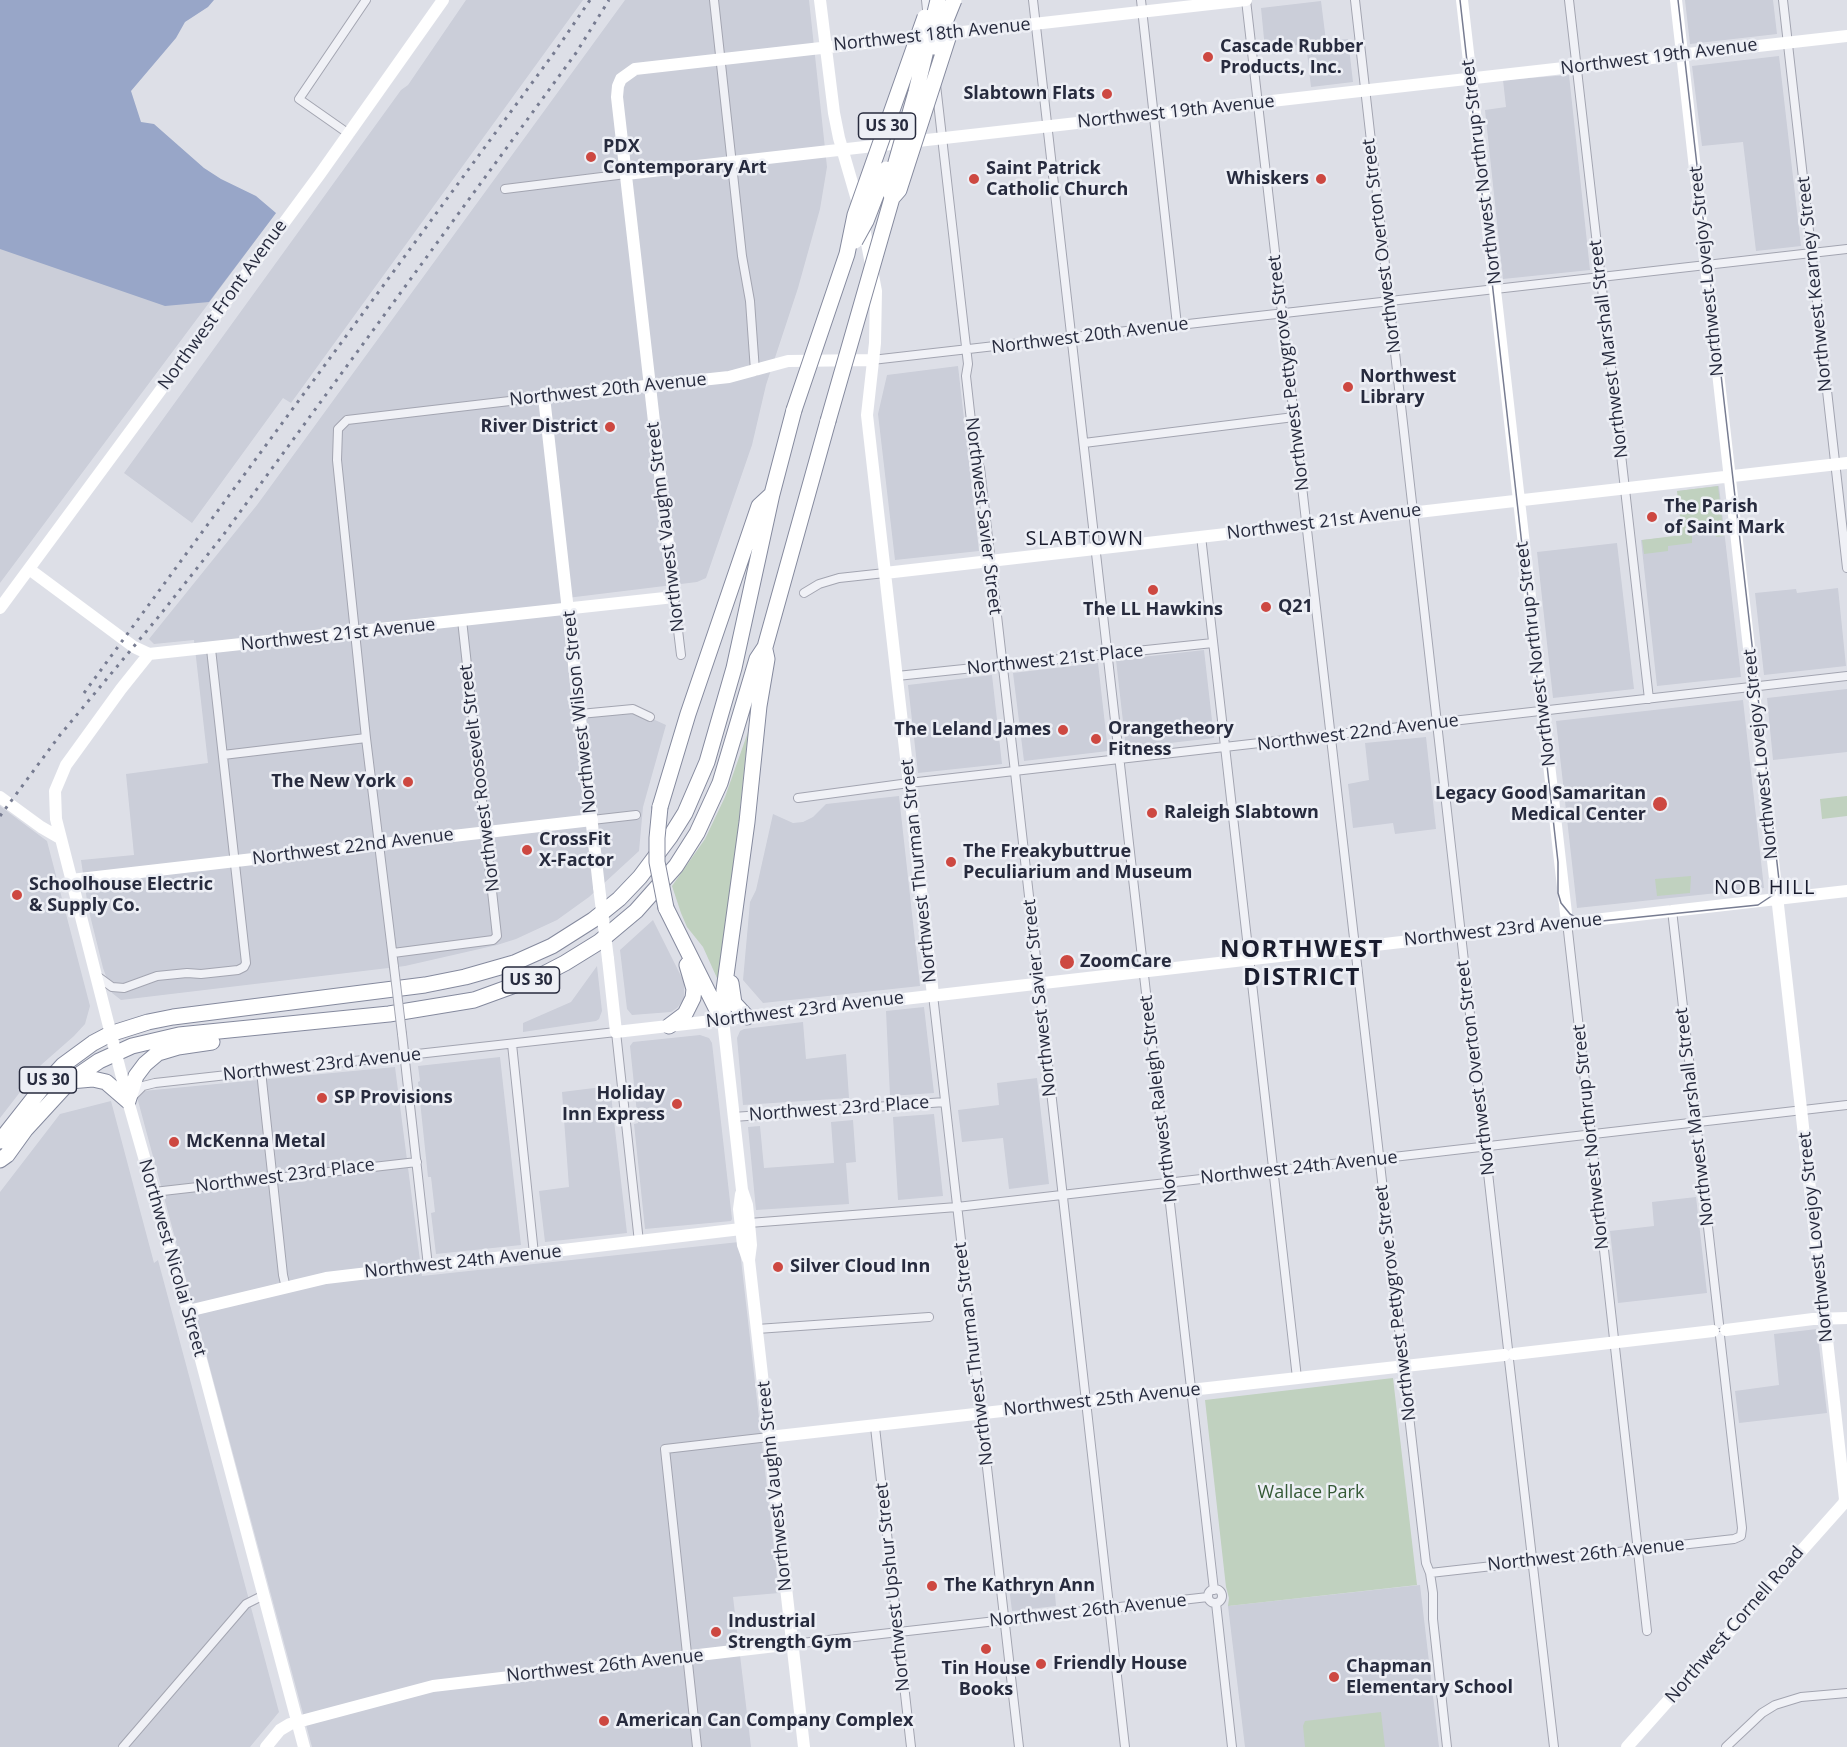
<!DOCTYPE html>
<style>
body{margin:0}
canvas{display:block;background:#dddfe7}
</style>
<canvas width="1847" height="1747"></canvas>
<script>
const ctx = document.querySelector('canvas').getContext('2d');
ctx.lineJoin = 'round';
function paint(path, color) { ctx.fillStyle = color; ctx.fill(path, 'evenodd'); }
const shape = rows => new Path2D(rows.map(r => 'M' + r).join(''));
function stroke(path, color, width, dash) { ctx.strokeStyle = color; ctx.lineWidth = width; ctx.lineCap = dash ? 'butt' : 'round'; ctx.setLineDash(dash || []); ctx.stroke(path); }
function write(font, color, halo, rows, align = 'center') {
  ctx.font = font + ' "Open Sans",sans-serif'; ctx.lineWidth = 5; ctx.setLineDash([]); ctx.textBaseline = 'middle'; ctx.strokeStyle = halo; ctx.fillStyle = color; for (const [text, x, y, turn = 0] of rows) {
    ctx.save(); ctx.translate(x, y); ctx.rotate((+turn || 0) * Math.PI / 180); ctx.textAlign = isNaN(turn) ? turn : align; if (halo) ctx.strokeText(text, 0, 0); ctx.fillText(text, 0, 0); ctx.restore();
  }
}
const built = shape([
 [466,0,583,0,291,403,283,398,192,523,124,473,401,90,408,85],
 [625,0,809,0,827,167,820,209,798,288,766,385,752,445,706,578,697,582,567,598,580,715,633,710,666,725,643,807,639,851,589,897,557,920,516,939,497,945,405,966,121,1000,112,993,103,968,88,907,81,860,134,855,126,774,208,763,194,640,154,644,149,639,257,505],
 [1685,0,1773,0,1777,34,1690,44],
 [1321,1,1326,41,1348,39,1353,82,1311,87,1306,44,1265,49,1261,8],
 [1779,56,1801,246,1756,251,1743,142,1702,146,1692,66],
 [1569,75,1590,270,1503,279,1485,110,1506,107,1503,80],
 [0,205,276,213,0,583],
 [958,366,979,551,895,560,878,414,887,375],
 [1719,486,1741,677,1657,686,1641,540,1683,536,1678,491],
 [1617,543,1634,689,1553,698,1537,552],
 [1838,588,1846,666,1764,675,1755,593,1796,589,1797,593],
 [1204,650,1214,738,1126,748,1116,660],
 [1098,663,1108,751,1024,761,1013,673],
 [992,675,1002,764,918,773,908,685],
 [1847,689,1847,752,1773,760,1767,698],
 [1743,700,1764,888,1577,908,1556,721],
 [1426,737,1436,829,1395,834,1393,823,1353,828,1348,784,1369,780,1365,743],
 [899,796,920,986,763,1003,743,980,750,902,756,890,773,814,793,823,803,822,813,817,826,804],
 [0,806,47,841,90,1006,85,1024,74,1036,41,1065,0,1118],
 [653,920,684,982,684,999,677,1008,671,1012,632,1015,627,1009,620,950],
 [597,966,602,1011,599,1019,596,1021,523,1032,523,1023,571,1002],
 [924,1007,934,1093,890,1096,886,1011],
 [803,1022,806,1059,846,1054,849,1098,743,1105,737,1038,740,1031,744,1029],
 [700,1035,709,1038,712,1043,732,1219,731,1221,645,1229,634,1124,638,1123,630,1046,633,1042],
 [500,1057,521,1245,436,1254,431,1213,435,1212,431,1177,428,1177,418,1082,420,1081,418,1066],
 [395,1067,422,1276,739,1242,779,1593,733,1597,751,1747,312,1747,137,1097,143,1091],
 [1037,1078,1049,1184,1009,1189,1003,1138,962,1142,958,1110,999,1105,997,1083],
 [610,1086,627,1233,545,1242,539,1191,569,1187,562,1092],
 [111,1101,154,1263,158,1260,279,1712,250,1747,0,1747,0,1192,60,1114],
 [934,1114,943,1196,898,1200,893,1117],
 [853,1120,856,1162,846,1163,849,1204,756,1210,748,1127,760,1126,764,1168,834,1163,831,1122],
 [1696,1197,1707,1293,1618,1303,1610,1231,1654,1226,1652,1202],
 [1817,1329,1827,1413,1739,1423,1735,1391,1779,1385,1774,1334],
 [1054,1582,1056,1606,1012,1611,1009,1587],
 [1420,1585,1439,1747,1245,1747,1228,1606]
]);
const green = shape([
 [1718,486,1724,536,1716,537,1715,533,1692,535,1692,543,1668,546,1668,551,1644,554,1642,540,1682,535,1677,491],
 [748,732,733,878,721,987,703,947,687,927,681,913,672,886,705,839,725,797],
 [1847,796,1847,816,1822,819,1820,799],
 [1691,876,1690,893,1657,896,1655,879],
 [1393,1378,1417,1585,1228,1606,1229,1598,1226,1587,1205,1400],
 [1381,1712,1385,1747,1305,1747,1303,1726,1305,1721]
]);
const water = shape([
 [0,0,214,0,208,7,185,22,176,38,131,91,141,122,154,124,204,168,221,179,256,196,276,213,209,302,165,306,0,249]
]);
const street = shape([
 [714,0,742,256,750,301,755,371],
 [926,0,928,19],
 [1033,0,1214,1590],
 [1141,0,1177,325],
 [1246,0,1426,1563,1430,1573,1433,1593,1433,1619,1447,1747],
 [1355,0,1508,1349],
 [1569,0,1649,699],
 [1783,0,1847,568],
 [936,85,968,364,966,376,975,457,980,468,1015,772,1125,1747],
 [349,134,299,99,366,0],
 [505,189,626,174],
 [872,360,1847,249],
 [1084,443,1294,417],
 [1201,536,1297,1378],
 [804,593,819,584,839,578,885,573],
 [674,597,681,655],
 [897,676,1213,643],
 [580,714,633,709,650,717],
 [223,755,366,738],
 [798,798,909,783,1847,676],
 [592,820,636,815],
 [1672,910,1719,1324],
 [1567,922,1647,1631],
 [393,953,493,940,497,936,462,620],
 [394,967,366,738,337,460,338,429,347,420,544,397],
 [97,976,112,987,124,988,157,976,187,973,201,974,238,970,244,967,246,963,211,649],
 [933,995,1019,1747],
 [402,1034,428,1266],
 [512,1044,534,1254],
 [261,1071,283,1275,286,1288],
 [133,1096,143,1086,155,1083,616,1032,639,1242],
 [733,1117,945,1102],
 [154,1192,417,1162],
 [749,1223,957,1207,1847,1105],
 [757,1329,929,1317],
 [1509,1360,1554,1747],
 [875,1427,911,1747],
 [1430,1573,1734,1539,1741,1536,1742,1528,1720,1336],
 '1208 1596a7 7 0 1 1 14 0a7 7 0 1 1-14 0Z',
 [1216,1603,1232,1747],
 [793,1644,1208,1597],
 [123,1747,246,1604,264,1595],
 [697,1747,665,1449,769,1437],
 [1726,1747,1762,1713,1775,1705,1801,1697,1847,1693]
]);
const secondary = shape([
 [820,0,834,113,839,138,862,217,876,291,875,343,867,415,933,995],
 [1462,0,1567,922],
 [626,174,1847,36],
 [29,569,134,647,149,654,674,597,617,97,618,86,621,79,635,69,1246,0],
 [885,573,1847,463],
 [0,608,320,174,443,0],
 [149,654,121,689,66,765,55,791,56,819,128,1101,188,1311,304,1747],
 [0,797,41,827,60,838],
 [71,880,592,820],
 [599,887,544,397,729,377,788,361,872,360],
 [608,959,616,1032,1847,891],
 [723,1020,742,1190,747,1205,749,1223,751,1245,749,1260,804,1747],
 [741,1194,739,1209,743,1245,748,1259],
 [188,1311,326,1278,741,1229],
 [1726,1330,1813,1319,1847,1318],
 [1514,1354,1713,1331],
 [769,1437,1504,1355],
 [266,1747,280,1730,290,1724,433,1686,793,1644],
 [1627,1747,1844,1503,1845,1499,1676,0]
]);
const highway = shape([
 [660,807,688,714,759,506,772,494],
 [666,908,721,1018],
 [731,983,734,1003,747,1017],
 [723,1020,724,990,747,822,759,706,767,659,765,650],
 [669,1026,685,1014,693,998,694,989,687,965],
 [70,1081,93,1079,106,1082,128,1101,136,1076,145,1064,158,1053,178,1047,212,1042],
 [0,1141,41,1089,63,1065,93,1043,110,1034,148,1022,173,1017,425,985,465,977,514,963,552,946,593,920,619,899,640,877,670,837,685,813,707,762,734,668,772,494,794,410],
 [0,1160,7,1155,25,1130,70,1081,99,1061,132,1046,179,1035,389,1014,474,1000,540,976,565,963,599,942,636,911,676,866,697,833,720,783,757,659,765,647,828,421]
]);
const tram = shape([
 [1460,0,1558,862,1558,893,1561,903,1570,914,1580,920,1592,922,1758,905,1773,895,1779,880,1678,0]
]);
const rail = shape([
 [84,693,554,53,590,0],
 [0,816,60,735,160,615,224,534,576,53,609,0]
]);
const streetBridge = shape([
 [394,967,402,1034]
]);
const secondaryBridge = shape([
 [599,887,608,959]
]);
const highwayBridge = shape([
 [935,47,954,0],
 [892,198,899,190,949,35],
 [855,241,866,221,886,169],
 [794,410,847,254,855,215,925,17],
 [828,421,892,198,889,187,916,92,938,0],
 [660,807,657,838,657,862,666,908]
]);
const markers = [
 [1208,57,6,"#cd4841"],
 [1107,94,6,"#cd4841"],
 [591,157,6,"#cd4841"],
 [974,179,6,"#cd4841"],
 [1321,179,6,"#cd4841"],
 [1348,387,6,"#cd4841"],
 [610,427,6,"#cd4841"],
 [1652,517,6,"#cd4841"],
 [1153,590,6,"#cd4841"],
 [1266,607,6,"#cd4841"],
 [1063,730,6,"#cd4841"],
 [1096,739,6,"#cd4841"],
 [408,782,6,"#cd4841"],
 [1660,804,8,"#cd4841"],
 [1152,813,6,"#cd4841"],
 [527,850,6,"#cd4841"],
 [951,862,6,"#cd4841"],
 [17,895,6,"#cd4841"],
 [1067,962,8,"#cd4841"],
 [322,1098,6,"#cd4841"],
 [677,1104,6,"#cd4841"],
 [174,1142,6,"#cd4841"],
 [778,1267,6,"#cd4841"],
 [932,1586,6,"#cd4841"],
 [716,1632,6,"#cd4841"],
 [986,1649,6,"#cd4841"],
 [1041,1664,6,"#cd4841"],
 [1334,1677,6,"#cd4841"],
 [604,1721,6,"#cd4841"]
];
const shields = [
 [887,126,57],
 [531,980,57],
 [48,1080,57]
];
const shieldNames = [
 ["US 30",887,126],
 ["US 30",531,980],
 ["US 30",48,1080]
];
const streetNames = [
 ["Northwest 18th Avenue",932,35,-6],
 ["Northwest 19th Avenue",1659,57,-7],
 ["Northwest 19th Avenue",1176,112,-6],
 ["Northwest Northrup Street",1482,172,-97],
 ["Northwest Overton Street",1382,246,-97],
 ["Northwest Lovejoy Street",1707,271,-96],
 ["Northwest Kearney Street",1815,284,-96],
 ["Northwest Front Avenue",223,305,-54],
 ["Northwest 20th Avenue",1090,336,-7],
 ["Northwest Marshall Street",1609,349,-97],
 ["Northwest Pettygrove Street",1289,373,-97],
 ["Northwest 20th Avenue",608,390,-6],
 ["Northwest Savier Street",983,516,83],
 ["Northwest 21st Avenue",1324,522,-7],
 ["Northwest Vaughn Street",666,527,-97],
 ["Northwest 21st Avenue",338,635,-6],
 ["Northwest Northrup Street",1536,654,-97],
 ["Northwest 21st Place",1055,660,-6],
 ["Northwest Wilson Street",580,712,-96],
 ["Northwest 22nd Avenue",1358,733,-7],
 ["Northwest Lovejoy Street",1761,754,-96],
 ["Northwest Roosevelt Street",480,778,-97],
 ["Northwest 22nd Avenue",353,847,-7],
 ["Northwest Thurman Street",919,871,-96],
 ["Northwest 23rd Avenue",1503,930,-6],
 ["Northwest Savier Street",1040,998,-96],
 ["Northwest 23rd Avenue",805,1010,-7],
 ["Northwest 23rd Avenue",322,1065,-6],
 ["Northwest Overton Street",1476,1068,-97],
 ["Northwest Raleigh Street",1159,1099,-97],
 ["Northwest 23rd Place",839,1109,-4],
 ["Northwest Marshall Street",1695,1117,-97],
 ["Northwest Northrup Street",1591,1137,-96],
 ["Northwest 24th Avenue",1299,1168,-6],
 ["Northwest 23rd Place",285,1176,-7],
 ["Northwest Lovejoy Street",1816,1237,-96],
 ["Northwest Nicolai Street",172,1258,74],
 ["Northwest 24th Avenue",463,1262,-6],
 ["Northwest Pettygrove Street",1396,1303,-97],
 ["Northwest Thurman Street",974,1354,-97],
 ["Northwest 25th Avenue",1102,1400,-6],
 ["Northwest Vaughn Street",775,1486,-96],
 ["Northwest 26th Avenue",1586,1555,-6],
 ["Northwest Upshur Street",893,1587,-96],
 ["Northwest 26th Avenue",1088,1611,-6],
 ["Northwest Cornell Road",1735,1625,-49],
 ["Northwest 26th Avenue",605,1666,-6]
];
const poiNames = [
 ["Cascade Rubber",1220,47],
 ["Products, Inc.",1220,68],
 ["Slabtown Flats",1095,94,"right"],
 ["PDX",603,147],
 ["Contemporary Art",603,168],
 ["Saint Patrick",986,169],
 ["Catholic Church",986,190],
 ["Whiskers",1309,179,"right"],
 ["Northwest",1360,377],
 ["Library",1360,398],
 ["River District",598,427,"right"],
 ["The Parish",1664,507],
 ["of Saint Mark",1664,528],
 ["Q21",1278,607],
 ["The LL Hawkins",1153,610,"center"],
 ["Orangetheory",1108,729],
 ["Fitness",1108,750],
 ["The Leland James",1051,730,"right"],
 ["The New York",396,782,"right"],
 ["Legacy Good Samaritan",1646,794,"right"],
 ["Medical Center",1646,815,"right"],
 ["Raleigh Slabtown",1164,813],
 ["CrossFit",539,840],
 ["X-Factor",539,861],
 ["The Freakybuttrue",963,852],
 ["Peculiarium and Museum",963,873],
 ["Schoolhouse Electric",29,885],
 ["& Supply Co.",29,906],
 ["ZoomCare",1080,962],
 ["Holiday",665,1094,"right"],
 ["Inn Express",665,1115,"right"],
 ["SP Provisions",334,1098],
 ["McKenna Metal",186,1142],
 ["Silver Cloud Inn",790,1267],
 ["The Kathryn Ann",944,1586],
 ["Industrial",728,1622],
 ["Strength Gym",728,1643],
 ["Friendly House",1053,1664],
 ["Chapman",1346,1667],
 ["Elementary School",1346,1688],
 ["Tin House",986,1669,"center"],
 ["Books",986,1690,"center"],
 ["American Can Company Complex",616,1721]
];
const parkNames = [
 ["Wallace Park",1311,1493]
];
const neighbourhoodNames = [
 ["SLABTOWN",1085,539],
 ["NOB HILL",1765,888]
];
const districtNames = [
 ["NORTHWEST",1302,950],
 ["DISTRICT",1302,978]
];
paint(built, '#cbced9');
paint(green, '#c0d1bf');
paint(water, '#98a6c8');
stroke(street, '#a3a5b1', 10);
stroke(highway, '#858a9e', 17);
stroke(street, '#f0f1f6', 8);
stroke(secondary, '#fff', 12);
stroke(highway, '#fff', 15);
stroke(tram, '#777c91', 1.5);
stroke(rail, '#777c91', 3, [3, 6]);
stroke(streetBridge, '#a3a5b1', 10, []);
stroke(highwayBridge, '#858a9e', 17, []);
stroke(streetBridge, '#f0f1f6', 8);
stroke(secondaryBridge, '#fff', 12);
stroke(highwayBridge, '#fff', 15);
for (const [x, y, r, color] of markers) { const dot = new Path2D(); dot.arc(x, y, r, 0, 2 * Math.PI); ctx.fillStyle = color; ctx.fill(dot); stroke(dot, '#edeff5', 2); }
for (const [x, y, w] of shields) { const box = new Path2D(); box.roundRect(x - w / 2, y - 13, w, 26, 4.5); ctx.fillStyle = '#edeff5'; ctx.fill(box); stroke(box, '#272b3e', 1.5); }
write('bold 16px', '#272b3e', null, shieldNames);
write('18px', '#272b3e', '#edeff5', streetNames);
write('bold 18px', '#272b3e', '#edeff5', poiNames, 'left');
write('18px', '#345935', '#edeff5', parkNames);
ctx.letterSpacing = '1.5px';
write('20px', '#191c2e', '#edeff5', neighbourhoodNames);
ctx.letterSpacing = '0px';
ctx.letterSpacing = '1.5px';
write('bold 24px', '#191c2e', '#edeff5', districtNames);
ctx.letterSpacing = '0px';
</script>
